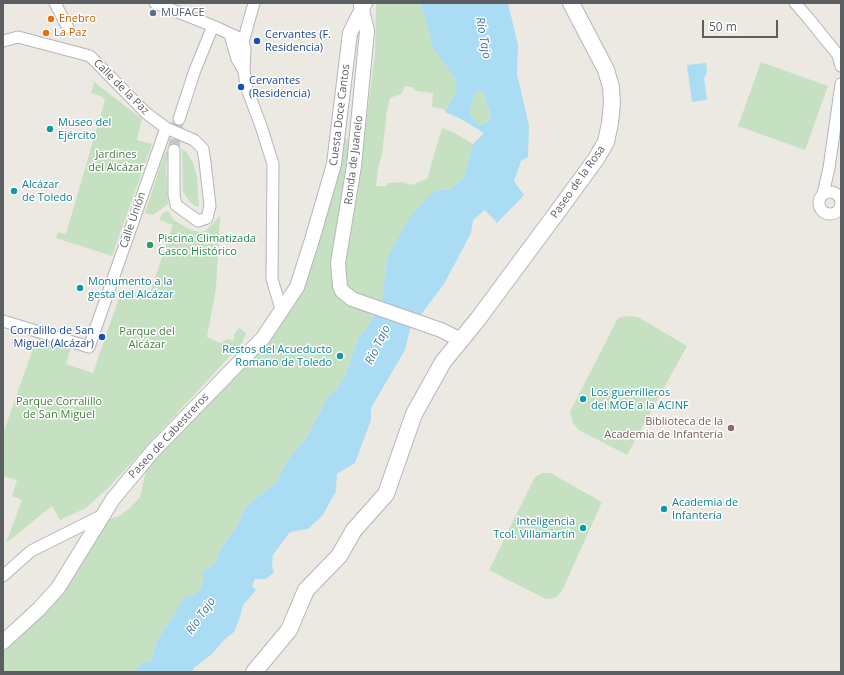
<!DOCTYPE html>
<meta charset="utf-8">
<style>
body{margin:0}
#map{position:relative;width:844px;height:675px;overflow:hidden;background:#ece9e3;font-family:"Open Sans",sans-serif}
canvas{display:block}
.frame{position:absolute;inset:0;border:4px solid #5b5f62;pointer-events:none}
.scale{position:absolute;left:702px;top:20px;width:76px;height:18px;box-sizing:border-box;border:2px solid #5b5f62;border-top:0;padding-left:5px;font-size:12px;line-height:14px;white-space:nowrap;color:#5b5f62;-webkit-text-stroke:3px #fff;paint-order:stroke}
</style>
<div id="map">
<canvas width="844" height="675"></canvas>
<div class="frame"></div>
<div class="scale">50 m</div>
</div>
<script>
const ctx = document.querySelector('canvas').getContext('2d');
ctx.lineJoin = 'round';
function paint(path, color) { ctx.fillStyle = color; ctx.fill(path, 'evenodd'); }
const shape = rows => new Path2D(rows.map(r => 'M' + r).join(''));
function stroke(path, color, width, dash) { ctx.strokeStyle = color; ctx.lineWidth = width; ctx.lineCap = dash ? 'butt' : 'round'; ctx.setLineDash(dash || []); ctx.stroke(path); }
function write(font, color, halo, rows, align = 'center') {
  ctx.font = font + ' "Open Sans",sans-serif'; ctx.lineWidth = 3; ctx.setLineDash([]); ctx.textBaseline = 'middle'; ctx.strokeStyle = halo; ctx.fillStyle = color; for (const [text, x, y, turn = 0] of rows) {
    ctx.save(); ctx.translate(x, y); ctx.rotate((+turn || 0) * Math.PI / 180); ctx.textAlign = isNaN(turn) ? turn : align; if (halo) ctx.strokeText(text, 0, 0); ctx.fillText(text, 0, 0); ctx.restore();
  }
}
const green = shape([
 [376,3,421,3,433,48,455,79,456,91,445,112,444,109,432,107,433,93,416,91,412,87,405,86,401,94,390,98,387,110,382,155,378,168,376,186,386,186,388,183,402,182,411,185,427,179,442,128,453,132,473,144,464,177,451,189,434,191,387,258,382,302,367,328,358,338,345,376,336,391,329,395,307,437,289,458,274,485,247,505,237,526,222,547,214,565,203,571,203,583,197,594,185,597,158,639,151,661,141,664,134,672,3,672,3,648,107,520,119,516,130,508,140,497,147,466,283,320,344,139,364,140,375,52],
 [761,62,828,86,805,150,738,126],
 [94,82,142,119,137,140,152,144,112,256,56,238,58,232,66,234,105,100,101,96,91,93],
 [478,91,483,92,491,116,486,123,479,125,471,116,470,110,475,94],
 [182,149,186,151,193,163,197,177,199,207,195,206,190,202,183,192],
 [169,150,166,166,168,204,153,215,145,213,165,152],
 [168,211,174,220,180,224,191,230,200,232,205,231,220,216,216,288,207,337,220,343,228,339,234,341,234,334,239,328,246,333,242,343,109,487,86,508,60,520,52,506,6,543,22,500,12,496,17,480,3,476,3,434,37,337,71,348,66,364,93,373,122,289,148,298,173,225,159,220,163,213],
 [628,316,638,317,687,346,627,455,579,430,573,423,570,412,618,318],
 [542,473,550,473,602,502,562,591,555,598,546,599,489,570,535,477]
]);
const water = shape([
 [421,3,508,3,518,45,517,74,529,126,528,157,521,161,514,181,524,195,497,223,485,210,473,220,471,233,444,284,410,329,405,350,371,408,371,420,355,463,337,474,336,491,323,515,308,529,290,532,273,555,272,567,274,572,266,579,255,579,252,586,256,590,243,605,240,617,234,632,224,640,212,654,194,668,192,672,134,672,141,664,151,661,158,639,185,597,197,594,203,583,203,571,214,565,222,547,237,526,247,505,274,485,289,458,307,437,329,395,336,391,345,376,358,338,367,328,382,302,387,258,410,217,434,191,451,189,464,177,473,144,484,133,461,119,445,112,456,91,455,79,433,48],
 [478,91,483,92,491,116,486,123,479,125,471,116,470,110,475,94],
 [706,63,707,73,704,78,707,100,692,102,687,65]
]);
const minorTunnel = shape([
 [174,150,175,135,179,119]
]);
const minor = shape([
 [55,3,68,28],
 [155,3,213,26,237,37,243,42,245,48,244,71,246,86,261,126,273,164,272,279,281,309],
 [795,3,809,19,838,55,841,66],
 [230,35,237,59,244,71],
 [3,41,18,37,90,56,146,113,166,128,194,140,203,149,205,162,210,206,207,218,198,221,176,205,174,195,174,150],
 [243,42,254,3],
 [179,119,195,70,213,26],
 '819 203a11 11 0 1 1 22 0a11 11 0 1 1-22 0Z',
 [823,194,829,168,841,84],
 [3,321,89,347,166,128],
 [3,576,31,551,103,515]
]);
const tertiary = shape([
 [361,6,367,31,354,166,338,263,340,286,342,291,352,299,441,330,461,340],
 [3,642,39,609,58,588,113,499,152,452,263,338,297,287,312,240,334,164,350,33,365,3]
]);
const secondary = shape([
 [254,672,289,630,306,590,339,556,354,530,386,494,414,414,443,362,478,319,561,207,596,159,606,142,610,123,612,103,611,87,606,70,571,3]
]);
const markers = [
 [153,13,4,"#5c6f8a"],
 [51,19,4,"#e8710a"],
 [46,33,4,"#e8710a"],
 [257,41,4,"#1a4fb4"],
 [241,87,4,"#1a4fb4"],
 [50,129,4,"#0f9aa8"],
 [14,191,4,"#0f9aa8"],
 [150,245,4,"#2e9e5b"],
 [80,288,4,"#0f9aa8"],
 [102,337,4,"#1a4fb4"],
 [340,356,4,"#0f9aa8"],
 [583,399,4,"#0f9aa8"],
 [731,428,4,"#8d6e63"],
 [664,509,4,"#0f9aa8"],
 [583,528,4,"#0f9aa8"]
];
const serviceNames = [
 ["MUFACE",161,13]
];
const foodNames = [
 ["Enebro",59,19],
 ["La Paz",54,33]
];
const transitNames = [
 ["Cervantes (F.",265,35],
 ["Residencia)",265,48],
 ["Cervantes",249,81],
 ["(Residencia)",249,94],
 ["Corralillo de San",94,331,"right"],
 ["Miguel (Alcázar)",94,344,"right"]
];
const streetNames = [
 ["Calle de la Paz",121,87,45],
 ["Cuesta Doce Cantos",340,115,-83],
 ["Ronda de Juanelo",354,160,-83],
 ["Paseo de la Rosa",578,182,-55],
 ["Calle Unión",133,220,-71],
 ["Paseo de Cabestreros",169,436,-47]
];
const cultureNames = [
 ["Museo del",58,123],
 ["Ejército",58,136],
 ["Alcázar",22,185],
 ["de Toledo",22,198],
 ["Monumento a la",88,282],
 ["gesta del Alcázar",88,295],
 ["Restos del Acueducto",332,350,"right"],
 ["Romano de Toledo",332,363,"right"],
 ["Los guerrilleros",591,393],
 ["del MOE a la ACINF",591,406],
 ["Academia de",672,503],
 ["Infantería",672,516],
 ["Inteligencia",575,522,"right"],
 ["Tcol. Villamartín",575,535,"right"]
];
const parkNames = [
 ["Jardines",116,155],
 ["del Alcázar",116,168],
 ["Parque del",147,332],
 ["Alcázar",147,345],
 ["Parque Corralillo",59,402],
 ["de San Miguel",59,415]
];
const leisureNames = [
 ["Piscina Climatizada",158,239],
 ["Casco Histórico",158,252]
];
const educationNames = [
 ["Biblioteca de la",723,422],
 ["Academia de Infantería",723,435]
];
const waterNames = [
 ["Río Tajo",483,38,80],
 ["Río Tajo",378,345,-64],
 ["Río Tajo",201,616,-55]
];
paint(green, '#c6e0c2');
paint(water, '#aaddf4');
stroke(minorTunnel, '#c8c6c3', 11, [11, 5.5]);
stroke(minor, '#b3b6b8', 13);
stroke(tertiary, '#b3b6b8', 16);
stroke(secondary, '#b2b6b9', 18);
stroke(minor, '#fff', 11);
stroke(tertiary, '#fff', 14);
stroke(secondary, '#fff', 16);
for (const [x, y, r, color] of markers) { const dot = new Path2D(); dot.arc(x, y, r, 0, 2 * Math.PI); ctx.fillStyle = color; ctx.fill(dot); stroke(dot, '#fff', 1.5); }
write('11px', '#4e5e75', '#fff', serviceNames, 'left');
write('11px', '#c56008', '#fff', foodNames, 'left');
write('11px', '#164399', '#fff', transitNames, 'left');
write('11px', '#5b5f62', '#fff', streetNames);
write('11px', '#0d838f', '#fff', cultureNames, 'left');
write('11px', '#437d3e', '#fff', parkNames);
write('11px', '#27864d', '#fff', leisureNames, 'left');
write('11px', '#785e54', '#fff', educationNames, 'right');
write('italic 12px', '#477a9c', '#fff', waterNames);
</script>
